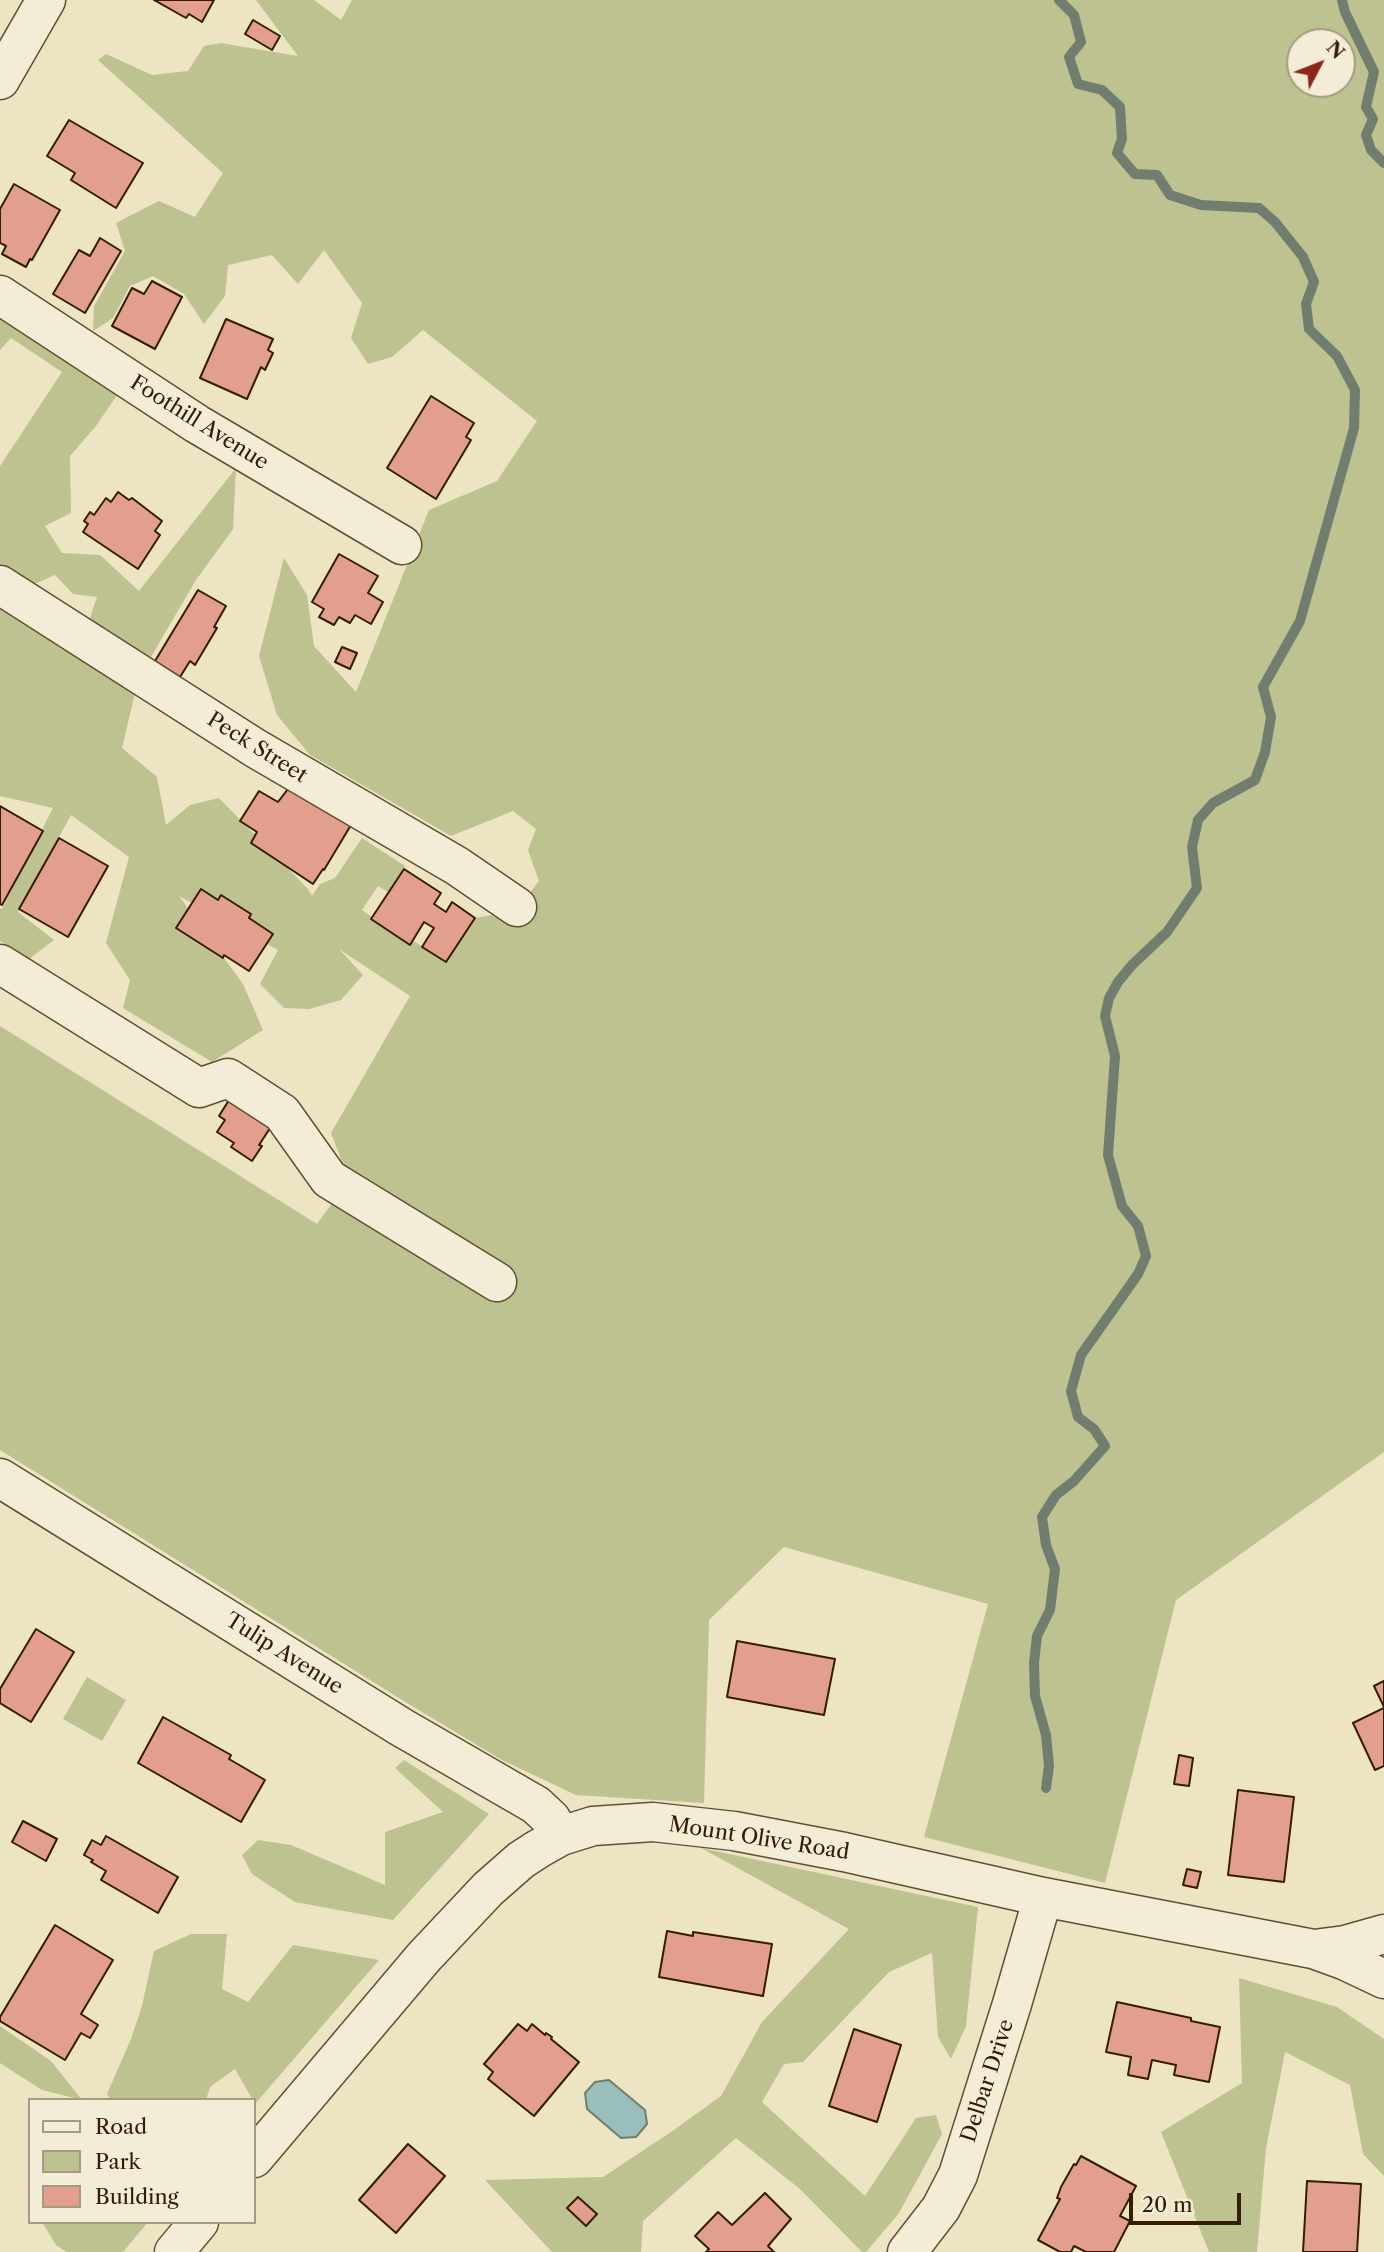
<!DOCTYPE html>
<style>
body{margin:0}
#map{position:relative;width:1384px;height:2252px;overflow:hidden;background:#ede4c3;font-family:"Libre Caslon Text",serif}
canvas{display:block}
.legend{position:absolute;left:28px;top:2098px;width:228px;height:126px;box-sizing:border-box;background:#f3edd8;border:2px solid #a79a82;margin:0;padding:9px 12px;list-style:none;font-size:21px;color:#341d00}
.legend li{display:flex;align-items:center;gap:14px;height:35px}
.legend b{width:35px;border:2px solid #a79a82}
.north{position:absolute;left:1286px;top:28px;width:70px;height:70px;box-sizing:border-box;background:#f3edd8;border:2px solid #a79a82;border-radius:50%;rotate:48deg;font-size:19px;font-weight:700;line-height:28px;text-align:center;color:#341d00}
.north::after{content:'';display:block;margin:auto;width:24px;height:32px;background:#8f2418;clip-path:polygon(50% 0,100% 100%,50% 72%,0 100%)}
.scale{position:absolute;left:1129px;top:2193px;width:112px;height:32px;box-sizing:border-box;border:4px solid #341d00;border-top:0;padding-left:9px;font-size:21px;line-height:24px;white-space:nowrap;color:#341d00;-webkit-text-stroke:5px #f3edd8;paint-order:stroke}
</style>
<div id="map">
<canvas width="1384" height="2252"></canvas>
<ul class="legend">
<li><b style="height:9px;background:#f3edd8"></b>Road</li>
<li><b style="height:19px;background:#bdc290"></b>Park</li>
<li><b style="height:19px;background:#e39f8d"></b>Building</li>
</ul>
<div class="north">N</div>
<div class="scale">20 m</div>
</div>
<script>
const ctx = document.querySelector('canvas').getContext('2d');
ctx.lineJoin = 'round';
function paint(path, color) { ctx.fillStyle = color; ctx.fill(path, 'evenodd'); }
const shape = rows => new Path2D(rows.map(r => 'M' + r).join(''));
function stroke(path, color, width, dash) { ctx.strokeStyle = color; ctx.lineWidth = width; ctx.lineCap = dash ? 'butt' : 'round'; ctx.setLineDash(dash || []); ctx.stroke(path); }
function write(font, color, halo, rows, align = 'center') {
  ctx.font = font + ' "Libre Caslon Text",serif'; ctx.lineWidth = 6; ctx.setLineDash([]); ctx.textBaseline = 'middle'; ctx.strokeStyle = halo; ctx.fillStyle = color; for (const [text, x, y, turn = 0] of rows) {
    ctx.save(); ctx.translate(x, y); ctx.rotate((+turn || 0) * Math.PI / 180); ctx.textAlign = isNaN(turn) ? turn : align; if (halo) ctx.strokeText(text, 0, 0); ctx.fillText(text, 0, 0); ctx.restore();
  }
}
const green = shape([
 [256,0,314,0,341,20,352,0,1384,0,1384,1452,1176,1600,1105,1883,924,1837,988,1604,784,1547,709,1620,704,1803,576,1795,502,1760,407,1703,0,1450,0,1026,317,1224,349,1180,331,1133,410,996,339,949,363,975,341,1000,309,1009,284,1008,260,984,278,950,179,896,243,984,263,1030,212,1062,123,1008,130,980,106,943,129,857,71,815,18,912,54,940,29,959,0,941,0,908,2,909,53,808,0,796,0,601,135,693,122,748,157,777,166,825,190,805,219,798,308,889,312,896,320,884,335,878,362,838,405,866,388,892,378,886,362,910,372,917,371,919,409,944,412,940,446,962,475,918,492,915,506,924,539,881,528,850,536,829,513,811,451,836,310,755,277,715,259,656,284,558,307,595,314,646,356,692,429,510,497,481,537,421,423,330,392,357,368,364,351,338,362,303,324,250,298,284,272,255,228,265,225,296,204,324,184,294,153,276,130,286,113,318,93,331,94,306,125,251,116,223,159,201,195,217,223,173,98,60,106,54,152,75,188,71,204,46,221,43,298,56],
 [1300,42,1342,42,1342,84,1300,84],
 [0,311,122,388,96,426,70,456,71,513,45,526,62,553,100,555,139,591,236,468,233,529,196,580,148,662,88,624,97,597,73,594,55,575,30,586,0,565,0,466,62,372,11,338,0,350],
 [87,1677,126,1700,102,1741,63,1719],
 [404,1760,489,1814,393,1920,295,1902,252,1874,242,1855,258,1840,291,1845,385,1885,385,1832,443,1812,395,1768],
 [701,1848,978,1907,966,2026,951,2059,938,2037,932,1953,889,1972,803,2062,784,2064,762,2102,865,2196,916,2118,936,2115,942,2134,899,2213,866,2252,862,2252,800,2189,736,2138,643,2221,641,2252,552,2252,485,2180,603,2177,674,2130,721,2096,762,2022,849,1929],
 [191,1934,227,1934,222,1989,248,2002,293,1945,379,1960,255,2104,235,2069,210,2087,206,2100,111,2100,107,2094,131,2039,142,2006,154,1951],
 [1239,1978,1337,2007,1384,2039,1384,2176,1363,2154,1350,2085,1285,2052,1266,2148,1257,2252,1209,2252,1161,2132,1242,2083],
 [0,2026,51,2061,82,2100,42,2090,0,2063],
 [42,2222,148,2222,123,2252,66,2252,56,2245]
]);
const water = shape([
 [609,2080,645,2110,647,2124,636,2137,621,2138,587,2109,585,2093,595,2082,609,2080]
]);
const stream = shape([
 [1342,0,1345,12,1374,72,1366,107,1373,119,1366,135,1371,150,1384,163],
 [1046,1788,1049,1766,1046,1735,1035,1696,1034,1663,1037,1636,1050,1610,1055,1569,1046,1545,1042,1517,1056,1495,1074,1481,1105,1446,1094,1429,1078,1417,1071,1391,1081,1355,1138,1274,1146,1256,1138,1226,1122,1206,1108,1155,1115,1056,1105,1016,1109,998,1118,982,1132,965,1167,932,1197,888,1192,847,1198,820,1213,803,1255,780,1265,752,1271,717,1263,687,1300,621,1354,428,1355,390,1337,356,1309,329,1306,304,1314,282,1303,257,1275,222,1259,208,1201,205,1170,195,1157,175,1135,174,1117,153,1122,139,1120,107,1102,90,1078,84,1069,57,1081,42,1074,15,1059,0]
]);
const building = shape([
 [154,0,214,0,202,22,189,14,186,18,154,0],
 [253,20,280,36,272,50,245,34,253,20],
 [69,120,143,163,116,208,71,180,75,173,47,156,69,120],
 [14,184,60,210,32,260,30,259,26,267,2,254,6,246,0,243,0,209,14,184],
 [100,238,121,251,85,313,53,294,79,250,90,256,100,238],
 [152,281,182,297,155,349,112,326,132,288,144,294,152,281],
 [226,319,273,339,268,350,273,353,265,370,261,367,247,399,200,378,226,319],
 [431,396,474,423,466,437,471,440,436,499,387,468,431,396],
 [118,492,129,500,132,498,162,521,155,531,160,535,138,569,83,532,88,524,84,521,90,512,94,515,106,498,111,502,118,492],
 [339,554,378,576,368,593,383,602,371,624,355,615,350,623,339,617,334,625,319,617,324,609,312,602,339,554],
 [198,590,226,606,214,627,217,628,195,665,190,661,180,677,155,661,198,590],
 [342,647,357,653,350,669,335,662,342,647],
 [294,781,354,820,324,870,323,869,313,884,251,843,257,832,240,821,259,791,278,802,294,781],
 [0,806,43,831,2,905,0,904,0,806],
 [59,838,108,866,68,937,19,909,59,838],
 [404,869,441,893,434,904,446,912,452,902,475,918,446,962,422,947,434,928,424,922,410,945,371,919,404,869],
 [201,889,218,900,221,895,251,914,249,918,273,934,249,971,224,955,223,958,176,928,201,889],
 [234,1092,276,1119,259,1145,262,1146,252,1161,231,1147,234,1143,217,1132,225,1120,219,1116,234,1092],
 [36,1629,74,1652,31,1722,0,1703,0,1689,36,1629],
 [737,1641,835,1659,824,1715,727,1697,737,1641],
 [1384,1681,1384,1707,1374,1686,1384,1681],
 [1384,1708,1384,1766,1375,1770,1353,1723,1384,1708],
 [163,1717,231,1755,229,1759,265,1780,241,1822,138,1763,163,1717],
 [1179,1755,1193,1758,1189,1786,1174,1784,1179,1755],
 [1238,1790,1294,1797,1284,1882,1228,1875,1238,1790],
 [23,1821,57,1839,46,1861,12,1842,23,1821],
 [106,1836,178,1877,158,1913,101,1880,106,1871,91,1862,93,1860,84,1855,92,1840,101,1845,106,1836],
 [1187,1869,1201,1872,1197,1888,1183,1885,1187,1869],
 [55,1925,113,1960,81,2014,98,2025,90,2038,81,2033,65,2060,0,2021,0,2017,55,1925],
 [667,1931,693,1936,693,1932,772,1944,763,1996,659,1977,667,1931],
 [1117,2002,1191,2018,1191,2021,1220,2027,1209,2082,1174,2075,1176,2065,1152,2060,1148,2079,1128,2075,1131,2057,1106,2052,1117,2002],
 [518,2024,527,2031,532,2024,545,2035,546,2033,552,2037,551,2039,579,2062,534,2116,488,2079,493,2072,484,2064,518,2024],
 [854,2029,901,2045,877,2122,829,2106,854,2029],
 [408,2144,445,2176,396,2233,359,2200,408,2144],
 [1081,2156,1136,2186,1120,2216,1130,2221,1114,2252,1086,2252,1074,2246,1071,2252,1060,2252,1038,2240,1060,2199,1057,2198,1061,2187,1074,2164,1076,2165,1081,2156],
 [1307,2181,1361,2184,1357,2252,1303,2252,1307,2181],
 [765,2193,791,2219,768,2246,774,2252,706,2252,709,2249,695,2236,718,2212,732,2225,765,2193],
 [578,2197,597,2214,586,2226,567,2208,578,2197]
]);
const minor = shape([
 [0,80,46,0],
 [0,295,197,424,402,545],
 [0,585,255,748,457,866,517,907],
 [0,964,199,1088,228,1078,282,1113,329,1179,497,1282],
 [0,1478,401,1727,536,1805,551,1819,561,1836],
 [1314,1949,1345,1945,1384,1934],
 [254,2158,424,1957,488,1889,521,1860,538,1849,561,1836,593,1826,653,1822,734,1831,844,1852,1043,1897,1313,1949,1346,1961,1384,1979],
 [174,2252,199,2222],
 [907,2252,941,2208,958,2175,1012,2004,1043,1897]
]);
const streetNames = [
 ["Foothill Avenue",199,423,32],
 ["Peck Street",257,748,32],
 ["Tulip Avenue",284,1654,32],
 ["Mount Olive Road",759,1839,9],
 ["Delbar Drive",988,2081,-72]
];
paint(green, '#bdc290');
paint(water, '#9abeb9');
stroke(water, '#717e6f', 2);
stroke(stream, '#717e6f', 10);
paint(building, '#e39f8d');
stroke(building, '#341d00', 2);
stroke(minor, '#624f31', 41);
stroke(minor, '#f3edd8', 38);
write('21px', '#341d00', '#f3edd8', streetNames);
</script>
